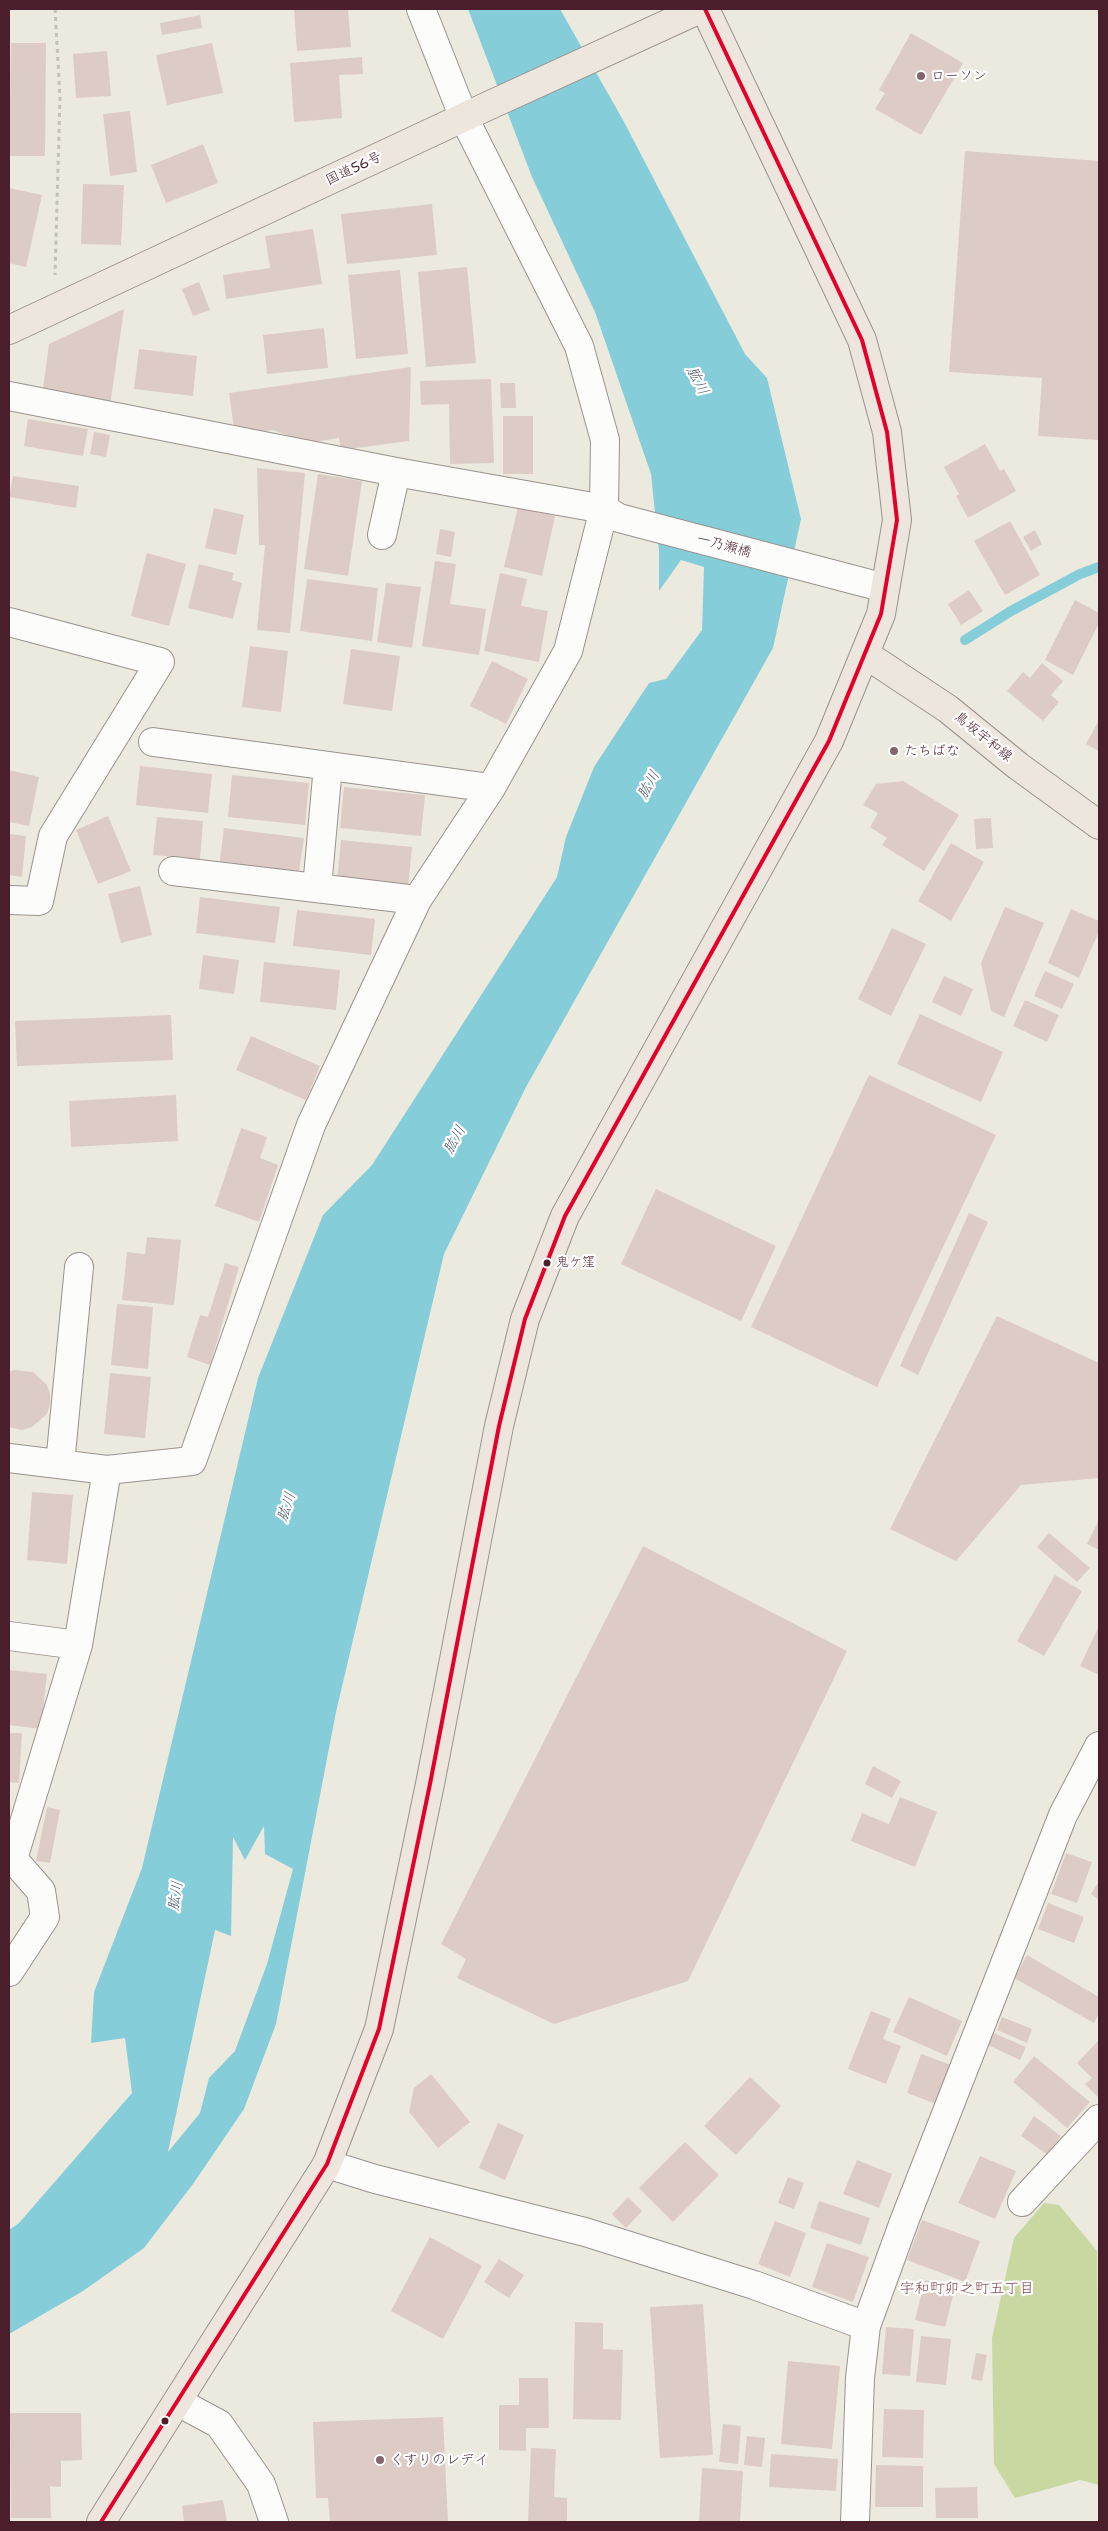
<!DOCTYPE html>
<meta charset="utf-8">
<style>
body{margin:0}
#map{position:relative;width:1108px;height:2531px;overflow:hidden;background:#eceade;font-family:"Shantell Sans",sans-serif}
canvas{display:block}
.frame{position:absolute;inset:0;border:10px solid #4a1f2b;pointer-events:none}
</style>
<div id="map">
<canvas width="1108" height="2531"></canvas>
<div class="frame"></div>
</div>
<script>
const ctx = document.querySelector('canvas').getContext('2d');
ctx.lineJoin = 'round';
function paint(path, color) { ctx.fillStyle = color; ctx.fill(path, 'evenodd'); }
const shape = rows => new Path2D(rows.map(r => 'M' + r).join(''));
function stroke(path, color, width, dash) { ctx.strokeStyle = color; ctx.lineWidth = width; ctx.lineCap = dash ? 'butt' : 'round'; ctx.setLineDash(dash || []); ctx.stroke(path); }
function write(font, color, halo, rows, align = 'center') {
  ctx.font = font + ' "Shantell Sans","Klee One",sans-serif'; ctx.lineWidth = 4.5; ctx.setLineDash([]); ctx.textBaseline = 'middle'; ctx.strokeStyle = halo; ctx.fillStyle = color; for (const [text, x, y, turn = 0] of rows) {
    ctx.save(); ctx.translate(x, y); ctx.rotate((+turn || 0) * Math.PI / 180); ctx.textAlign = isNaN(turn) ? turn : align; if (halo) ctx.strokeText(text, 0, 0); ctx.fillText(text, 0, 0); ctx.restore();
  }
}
const green = shape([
 [1044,2203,1059,2205,1097,2251,1099,2485,1080,2480,1015,2498,994,2464,992,2338,1014,2238]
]);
const water = shape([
 [468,9,560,9,623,120,745,354,767,378,801,519,773,648,526,1087,444,1254,336,1712,276,2024,244,2109,193,2184,144,2248,83,2291,9,2334,9,2230,19,2223,132,2093,125,2038,91,2043,94,1992,142,1868,258,1378,323,1215,372,1165,557,877,566,837,594,767,649,683,666,679,702,630,704,567,681,560,659,591,659,551,651,474,595,312,532,177],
 [264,1826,265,1854,293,1869,267,1964,235,2051,209,2078,200,2113,168,2152,215,1930,231,1936,233,1837,245,1860]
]);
const stream = shape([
 [965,640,1011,611,1080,574,1099,567]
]);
const building = shape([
 [294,9,348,9,351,47,297,51],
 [200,15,202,28,162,35,160,23],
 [911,33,963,63,921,135,875,109,885,93,879,90],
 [11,43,46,43,45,156,9,156],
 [212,43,223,93,167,105,156,55],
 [107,51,111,96,76,98,73,54],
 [362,57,363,74,339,75,342,118,294,122,290,63],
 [130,111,137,172,110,176,103,114],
 [203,144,218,183,166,203,151,165],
 [965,151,1099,161,1099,440,1038,436,1042,378,949,372],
 [83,184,124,185,121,245,81,244],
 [9,188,42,195,26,267,9,263],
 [432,204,437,255,347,264,341,214],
 [313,229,322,284,226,299,223,275,270,268,265,236],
 [467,267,476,363,426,367,418,272],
 [400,270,408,354,356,359,348,275],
 [199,282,210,310,193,316,182,289],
 [124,309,110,406,42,396,49,344],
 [324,328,328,368,267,374,263,335],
 [139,349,197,356,193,396,134,389],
 [411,367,409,441,341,450,339,438,308,443,273,430,235,435,229,393],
 [491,379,494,463,450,464,449,404,421,405,420,381],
 [500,383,515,383,516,408,501,408],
 [503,416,533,416,533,474,503,474],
 [28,419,88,429,83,456,24,446],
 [94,432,110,435,106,457,90,454],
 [985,444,1000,471,1004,469,1016,491,968,518,956,496,959,494,944,467],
 [257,468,305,473,290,633,257,630,265,545,259,545],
 [318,474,362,481,348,576,304,569],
 [13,476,79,486,76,508,9,497],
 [518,507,555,516,542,576,504,567],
 [214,508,244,515,236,555,205,548],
 [1010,521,1040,575,1005,595,974,541],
 [440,529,455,532,451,557,436,554],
 [1035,530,1042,544,1031,551,1023,537],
 [147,553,186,564,169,626,131,616],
 [435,561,456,564,450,604,486,609,479,655,422,646],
 [199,564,234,573,232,580,242,583,233,619,188,608],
 [500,573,527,579,521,606,548,611,539,662,484,651],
 [307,579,378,588,372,641,300,631],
 [386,583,421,587,412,648,377,642],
 [969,590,983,611,961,625,948,604],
 [1075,600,1099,613,1099,623,1073,675,1045,660],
 [250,646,288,651,281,712,242,707],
 [351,649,400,656,392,711,343,704],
 [492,661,528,679,506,724,470,706],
 [1042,663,1063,681,1051,695,1059,702,1043,721,1007,691,1023,672,1030,678],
 [1099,720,1099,751,1086,744],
 [140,766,212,774,208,813,136,805],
 [9,770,39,777,29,826,9,822],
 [232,775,309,783,305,825,228,817],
 [903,781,959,815,924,871,882,845,887,838,870,827,878,813,863,805,876,784],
 [344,787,425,795,421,836,340,828],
 [108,816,131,871,98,884,76,830],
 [157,817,203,821,200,859,153,855],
 [991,818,993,848,976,849,974,819],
 [224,828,304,838,298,878,219,867],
 [9,834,26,836,22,877,9,875],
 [341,840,412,847,408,888,337,881],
 [951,843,984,862,951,921,918,901],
 [140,886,152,935,121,943,108,894],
 [200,897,280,907,275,943,196,933],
 [1005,907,1044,923,1004,1017,991,1011,981,963],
 [1071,909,1099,921,1099,931,1079,978,1048,963],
 [297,910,375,919,371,955,293,946],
 [892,928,926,944,891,1016,858,999],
 [203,955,239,960,234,994,199,989],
 [264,962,340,970,336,1010,260,1002],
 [1045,971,1074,984,1062,1009,1034,996],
 [944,976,973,989,961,1016,932,1002],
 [1025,1000,1059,1015,1047,1042,1013,1026],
 [920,1014,1003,1052,981,1102,897,1064],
 [171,1015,173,1060,17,1066,15,1021],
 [251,1036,320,1066,306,1100,236,1070],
 [869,1075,996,1135,877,1387,751,1327],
 [176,1095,178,1141,71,1147,69,1101],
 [241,1128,267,1137,260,1158,278,1165,259,1222,215,1206],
 [656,1189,776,1246,741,1321,621,1264],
 [969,1213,988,1222,918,1375,900,1366],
 [147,1237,181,1240,174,1305,122,1300,127,1252,145,1254],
 [225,1263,239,1267,210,1365,187,1357,200,1315,208,1317],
 [117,1304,153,1307,148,1369,111,1365],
 [997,1316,1099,1363,1099,1478,1021,1485,956,1561,890,1529],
 [14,1370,33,1372,47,1385,50,1394,50,1404,47,1414,32,1427,22,1430,9,1427,9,1372],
 [110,1373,151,1377,145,1438,104,1434],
 [32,1492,73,1495,67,1564,27,1560],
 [1099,1520,1099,1550,1087,1544],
 [1049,1533,1090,1568,1077,1582,1037,1547],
 [643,1546,847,1651,688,1981,554,2024,457,1978,466,1959,441,1944],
 [1055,1575,1082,1591,1044,1656,1017,1641],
 [1099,1626,1099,1675,1080,1666],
 [9,1670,47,1674,41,1729,9,1725],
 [9,1733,22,1733,19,1783,9,1782],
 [873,1766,901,1781,892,1798,865,1784],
 [900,1797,937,1812,915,1867,851,1841,862,1813,889,1824],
 [47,1807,60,1810,50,1863,36,1861],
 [1066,1853,1092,1862,1077,1903,1051,1894],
 [1099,1881,1099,1900,1091,1894],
 [1048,1903,1084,1917,1074,1943,1038,1929],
 [1027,1955,1099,1997,1099,2013,1094,2023,1014,1978],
 [909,1997,962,2021,947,2056,893,2032],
 [871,2011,891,2019,883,2039,901,2046,886,2084,848,2069],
 [1002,2017,1032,2029,1027,2043,997,2030],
 [994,2033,1026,2047,1020,2060,988,2045],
 [1099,2040,1099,2098,1085,2084,1092,2078,1077,2063],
 [921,2054,951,2065,936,2104,907,2093],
 [1034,2056,1090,2102,1067,2128,1013,2082],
 [431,2074,470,2122,438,2148,409,2112,414,2088],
 [750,2077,781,2106,736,2155,704,2126],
 [1034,2116,1061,2136,1048,2155,1021,2136],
 [498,2123,524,2135,505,2180,479,2168],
 [685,2142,719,2175,673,2222,639,2188],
 [980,2156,1016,2171,995,2219,958,2203],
 [857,2160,892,2174,879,2208,843,2194],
 [788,2177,804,2183,794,2209,778,2203],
 [628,2197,642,2211,626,2228,612,2214],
 [819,2201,870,2218,861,2245,810,2228],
 [922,2220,980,2241,965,2282,907,2260],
 [775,2221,806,2233,790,2277,758,2264],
 [430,2237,482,2266,443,2339,391,2311],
 [827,2243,869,2257,853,2302,812,2287],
 [499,2259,524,2275,509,2298,484,2282],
 [925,2280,955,2288,945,2327,915,2320],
 [703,2304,713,2455,660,2458,650,2307],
 [575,2322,603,2323,603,2349,623,2350,621,2420,573,2419],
 [886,2327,914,2329,910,2376,882,2374],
 [921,2336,951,2339,946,2385,916,2382],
 [976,2353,987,2355,982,2381,971,2379],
 [788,2361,840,2366,832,2449,781,2444],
 [519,2378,548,2378,549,2428,526,2428,526,2451,499,2450,499,2405,519,2405],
 [884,2409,924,2410,923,2458,882,2457],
 [10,2413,81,2413,82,2460,61,2461,61,2487,50,2486,51,2518,11,2518],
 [443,2417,448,2522,330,2522,328,2498,316,2498,313,2422],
 [723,2424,741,2426,738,2464,719,2462],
 [747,2436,765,2438,762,2467,744,2465],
 [531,2448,556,2449,554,2497,567,2498,567,2522,528,2522],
 [771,2454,838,2459,836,2491,769,2487],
 [876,2465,923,2466,923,2507,875,2507],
 [702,2468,743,2471,740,2522,699,2522],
 [977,2487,978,2518,936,2518,935,2488],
 [223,2500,227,2522,184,2522,182,2506]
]);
const path = shape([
 [55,9,60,97,55,275]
]);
const minor = shape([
 [9,396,396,472,604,509,619,518,885,588],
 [382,535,396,472],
 [9,622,160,662,53,836,39,901,9,900],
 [153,742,491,788],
 [173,871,417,900],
 [317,888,328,766],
 [9,1458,107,1470,192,1461,311,1125,417,900,491,788,568,651,604,509,605,440,579,346,464,118,421,9],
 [60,1464,79,1267],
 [9,1636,78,1645],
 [9,1972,45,1917,41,1891,13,1859,78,1645,107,1470],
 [327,2164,375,2179,585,2232,754,2285,866,2326],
 [1022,2202,1099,2119],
 [178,2402,219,2424,261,2484,274,2522],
 [855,2522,860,2378,866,2326,905,2219,1063,1815,1099,1746]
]);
const major = shape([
 [865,654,948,709,1018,766,1099,825],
 [101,2522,327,2164,379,2029,430,1784,499,1426,525,1319,565,1216,829,741,881,614,897,520,887,432,862,340,705,9]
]);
const highway = shape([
 [9,330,490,105,700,9]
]);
const bus1 = shape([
 [101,2522,327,2164,379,2029,430,1784,499,1426,525,1319,565,1216,829,741,881,614,897,520,887,432,862,340,705,9]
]);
const markers = [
 [921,76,5,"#83666a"],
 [894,751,5,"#83666a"],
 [547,1263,4.5,"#4a1f2b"],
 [165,2421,4.5,"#4a1f2b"],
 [380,2460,5,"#83666a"]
];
const busNames = [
 ["鬼ケ窪",556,1263]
];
const poiNames = [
 ["ローソン",931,76],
 ["たちばな",904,751],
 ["くすりのレデイ",390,2460]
];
const streetNames = [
 ["国道56号",354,169,-25],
 ["一乃瀬橋",724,546,15],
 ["鳥坂宇和線",983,737,39]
];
const waterNames = [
 ["肱川",697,381,63],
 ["肱川",649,785,-61],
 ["肱川",455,1140,-61],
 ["肱川",287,1507,-72],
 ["肱川",176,1896,-82]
];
const neighbourhoodNames = [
 ["宇和町卯之町五丁目",967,2289]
];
paint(green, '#c9d7a1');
paint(water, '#86cdda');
stroke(stream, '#86cdda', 10);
paint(building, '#ddccc6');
stroke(minor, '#9a928e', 30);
stroke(major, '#9a928e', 30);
stroke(highway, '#9a928e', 30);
stroke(path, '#c3bfbe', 3, [4, 4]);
stroke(minor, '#fcfcfa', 28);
stroke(major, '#ede6dd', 28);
stroke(highway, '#ede6dd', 28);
stroke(bus1, '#e4002b', 4);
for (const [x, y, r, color] of markers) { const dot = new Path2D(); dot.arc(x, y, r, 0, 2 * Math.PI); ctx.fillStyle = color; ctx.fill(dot); stroke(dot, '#fff', 2); }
write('13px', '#4a1f2b', '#fff', busNames, 'left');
write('14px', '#4a1f2b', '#fff', poiNames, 'left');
write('14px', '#4a1f2b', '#fff', streetNames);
write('italic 15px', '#505f70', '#fff', waterNames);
write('15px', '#834b50', '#fff', neighbourhoodNames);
</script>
